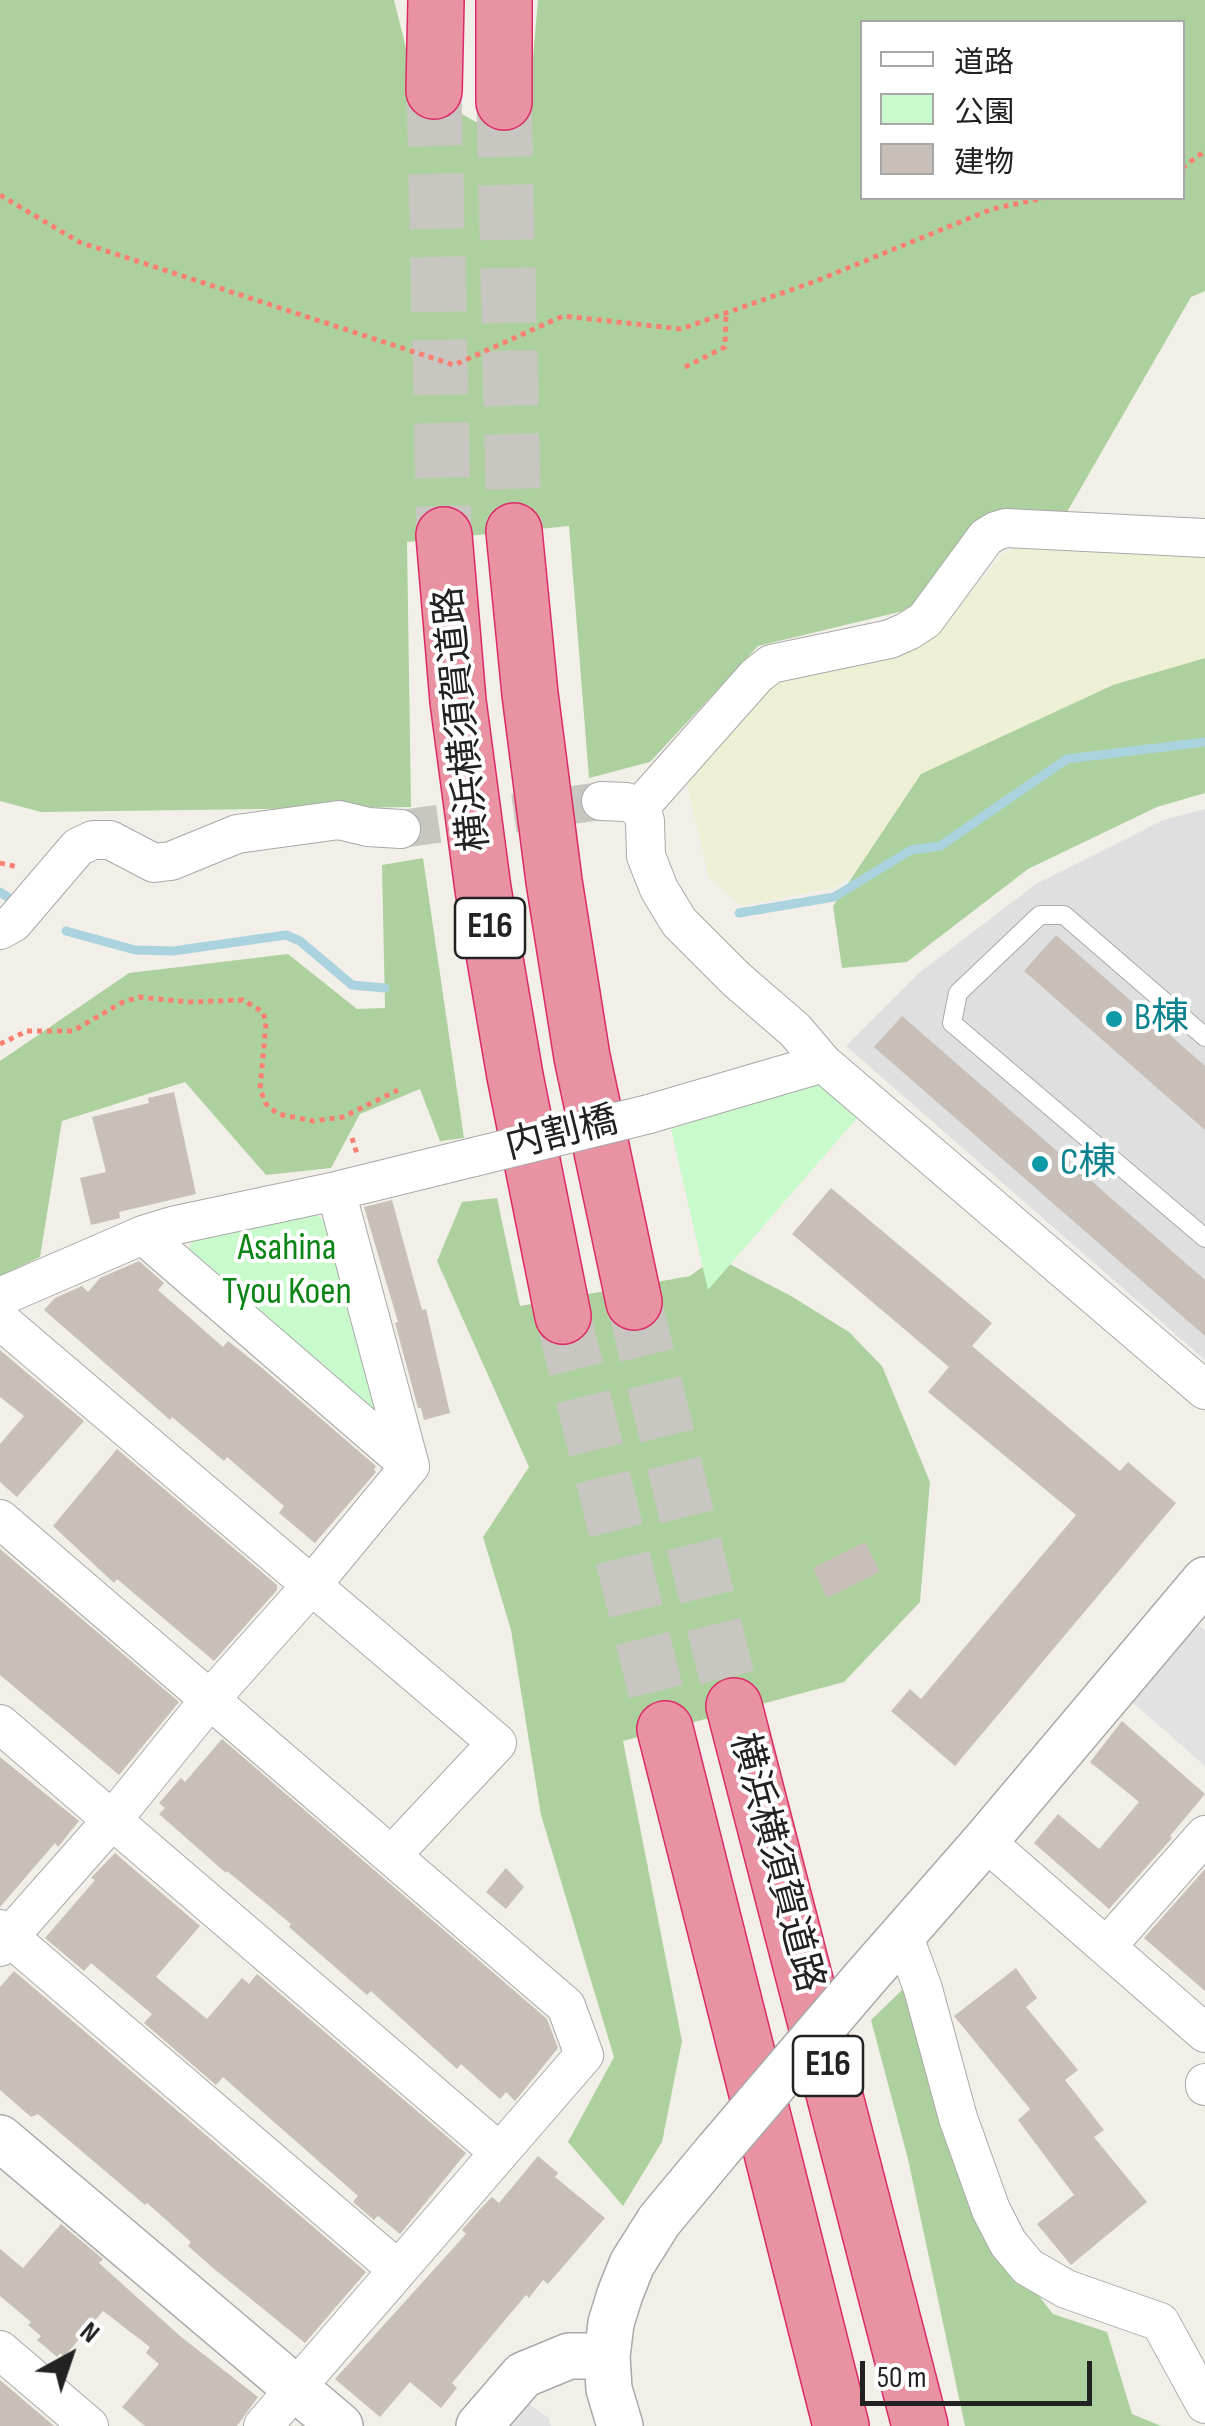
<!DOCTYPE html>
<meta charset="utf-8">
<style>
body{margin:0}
#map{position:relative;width:1205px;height:2426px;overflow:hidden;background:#f2efe9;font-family:"Sofia Sans Condensed","Noto Sans JP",sans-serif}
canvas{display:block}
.legend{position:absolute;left:860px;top:20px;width:325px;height:180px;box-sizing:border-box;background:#fff;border:2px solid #a7a7a7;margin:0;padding:12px 18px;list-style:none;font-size:30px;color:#222}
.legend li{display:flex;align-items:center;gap:20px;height:50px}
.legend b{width:50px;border:2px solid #a7a7a7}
.north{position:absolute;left:20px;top:2306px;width:100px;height:100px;-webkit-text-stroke:8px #fff;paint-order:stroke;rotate:40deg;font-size:28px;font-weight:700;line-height:40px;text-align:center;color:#222}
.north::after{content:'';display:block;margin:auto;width:35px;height:45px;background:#222;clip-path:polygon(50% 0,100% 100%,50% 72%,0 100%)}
.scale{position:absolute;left:860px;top:2361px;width:232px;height:45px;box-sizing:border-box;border:5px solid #222;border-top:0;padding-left:12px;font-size:30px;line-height:35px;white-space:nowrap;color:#222;-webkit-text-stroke:8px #fff;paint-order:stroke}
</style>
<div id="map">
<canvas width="1205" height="2426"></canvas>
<ul class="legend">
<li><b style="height:12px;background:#fff"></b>道路</li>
<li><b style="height:28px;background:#c8facc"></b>公園</li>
<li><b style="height:28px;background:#c7bfb8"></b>建物</li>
</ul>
<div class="north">N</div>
<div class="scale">50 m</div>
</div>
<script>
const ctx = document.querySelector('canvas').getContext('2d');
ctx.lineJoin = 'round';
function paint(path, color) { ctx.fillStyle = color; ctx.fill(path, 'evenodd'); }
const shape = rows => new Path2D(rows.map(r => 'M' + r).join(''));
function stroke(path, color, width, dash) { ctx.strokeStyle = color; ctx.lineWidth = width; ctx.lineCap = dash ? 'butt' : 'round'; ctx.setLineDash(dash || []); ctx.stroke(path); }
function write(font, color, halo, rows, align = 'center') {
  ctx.font = font + ' "Sofia Sans Condensed","Noto Sans JP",sans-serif'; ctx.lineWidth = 8; ctx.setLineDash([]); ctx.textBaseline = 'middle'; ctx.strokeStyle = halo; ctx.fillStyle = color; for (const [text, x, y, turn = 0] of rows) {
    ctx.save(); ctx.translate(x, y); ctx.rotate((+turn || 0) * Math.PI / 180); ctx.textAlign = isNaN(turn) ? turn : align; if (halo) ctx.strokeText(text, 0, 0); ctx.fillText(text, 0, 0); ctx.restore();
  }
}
const residential = shape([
 [1205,809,1205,1360,846,1046,919,973,1036,884,1163,820]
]);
const farmland = shape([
 [1031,541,1205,548,1205,714,900,843,833,888,741,906,709,877,686,781,765,687,797,669,931,640,1003,554]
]);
const forest = shape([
 [0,0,394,0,416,88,476,122,527,126,538,0,1205,0,1205,291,1191,297,1067,512,989,518,920,607,758,646,650,762,589,778,569,526,407,542,411,807,41,812,0,801],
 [862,22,1182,22,1182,198,862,198],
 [1205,658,1205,793,1157,807,1028,869,907,962,842,968,833,906,921,774,1113,685],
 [423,858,464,1138,440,1141,420,1089,360,1114,331,1168,266,1175,185,1082,62,1121,40,1257,0,1276,0,1061,129,973,288,954,357,1009,385,1008,382,865],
 [497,1198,520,1306,690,1276,716,1257,791,1296,849,1332,882,1366,930,1482,920,1602,844,1682,623,1741,682,2041,662,2142,623,2206,568,2142,614,2057,541,1815,511,1630,483,1537,529,1467,437,1261,462,1202],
 [904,1988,968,2204,1053,2314,1107,2332,1132,2414,1161,2426,965,2426,908,2159,871,2020]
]);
const park = shape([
 [816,1083,857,1118,708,1290,671,1129],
 [314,1212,324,1221,381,1404,370,1409,186,1253,194,1238]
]);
const parking = shape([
 [1196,1623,1205,1631,1205,1766,1129,1699],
 [524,2401,549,2418,551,2426,502,2426]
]);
const stream = shape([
 [0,892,9,898],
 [739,913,834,897,911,850,940,846,1067,759,1205,742],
 [66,931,135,950,173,951,286,935,300,941,352,985,385,988]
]);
const building = shape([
 [1056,935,1205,1066,1205,1130,1024,971],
 [902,1016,1205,1280,1205,1336,874,1047],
 [174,1092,196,1194,119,1212,120,1218,91,1225,80,1178,106,1172,92,1117,149,1103,148,1098],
 [831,1188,992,1323,972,1346,1120,1471,1128,1462,1176,1503,955,1766,891,1711,910,1689,921,1699,1076,1515,928,1392,949,1367,792,1234],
 [392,1200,422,1310,426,1309,450,1413,424,1420,421,1408,418,1408,395,1323,398,1322,364,1207],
 [139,1261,164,1283,158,1290,223,1347,228,1341,262,1368,376,1466,374,1470,376,1472,315,1543,279,1513,284,1506,227,1457,224,1461,172,1417,170,1420,44,1310,55,1298,82,1286,88,1292,100,1278],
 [0,1350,84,1421,17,1497,0,1482,0,1444,24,1416,0,1397],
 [117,1449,277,1585,277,1590,214,1661,117,1579,114,1583,53,1526],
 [865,1542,880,1572,827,1598,813,1568],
 [0,1549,179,1702,119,1775,0,1675],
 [1122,1721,1205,1794,1170,1836,1172,1838,1109,1909,1034,1843,1058,1814,1099,1849,1139,1802,1090,1762],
 [222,1739,547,2019,558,2048,515,2101,506,2092,500,2099,461,2064,457,2069,371,1991,367,1995,289,1927,291,1924,227,1871,226,1873,159,1814,165,1808,159,1803,181,1778,185,1782],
 [0,1757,79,1821,58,1847,55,1843,0,1907],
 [115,1853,200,1926,156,1977,207,2019,242,1978,249,1984,257,1974,466,2153,400,2234,378,2216,374,2220,353,2202,358,2196,223,2077,216,2085,144,2023,152,2014,91,1963,84,1971,45,1938,95,1880,91,1878],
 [506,1868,524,1887,506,1909,486,1892],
 [1205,1869,1205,1991,1144,1938],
 [1016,1968,1037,1998,1026,2007,1078,2070,1065,2080,1104,2130,1094,2137,1147,2202,1071,2265,1037,2224,1074,2195,1018,2120,1030,2109,954,2016],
 [14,1971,366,2272,305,2343,213,2268,188,2246,191,2242,147,2203,145,2205,38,2114,31,2117,0,2090,0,1987],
 [538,2156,558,2173,555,2177,605,2218,548,2284,543,2280,529,2298,526,2295,452,2383,457,2388,441,2408,410,2382,380,2417,335,2379,466,2234,462,2230,483,2206,492,2197,499,2203],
 [61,2224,103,2259,99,2263,180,2336,258,2397,237,2426,145,2426,122,2407,159,2364,146,2353,150,2347,103,2311,64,2357,60,2353,57,2357,37,2340,41,2336,28,2325,31,2322,0,2296,0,2249,23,2268],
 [0,2380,54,2426,0,2426]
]);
const minorTunnel = shape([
 [401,829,601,801]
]);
const motorwayTunnel = shape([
 [434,91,444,535],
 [504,102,514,531],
 [634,1302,734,1706],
 [563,1316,665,1729]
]);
const path = shape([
 [1182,168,1205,151],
 [0,195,79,242,454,365,563,316,681,329,816,281,992,209,1044,198],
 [685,367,725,347,726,314],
 [0,863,18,867],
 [0,1044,27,1031,73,1031,123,1002,139,997,189,1002,243,1000,263,1012,266,1023,260,1089,266,1104,278,1114,313,1121,343,1117,398,1090],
 [352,1138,357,1154]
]);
const service = shape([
 [1205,1037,1064,915,1040,915,958,993,952,1023,1205,1238]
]);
const minor = shape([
 [601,801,626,802,640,807,645,821,646,856,659,889,679,922,737,980,795,1030,823,1063],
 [640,807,756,676,771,664,890,639,908,631,925,620,986,537,996,531,1006,528,1205,538],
 [0,930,13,923,78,847,93,840,110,840,154,863,171,861,237,834,339,820,368,827,401,829],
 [649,1114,823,1063,1205,1390],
 [143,1235,410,1466],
 [0,1297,143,1235,176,1225,336,1191,474,1157],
 [0,1320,497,1743,392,1855],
 [0,1519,566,2006,584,2055,263,2426],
 [0,1724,498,2151],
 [985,1841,1205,2033],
 [0,1929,397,2269],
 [903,1934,923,1989,958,2118,991,2210,1008,2243,1028,2267,1066,2289,1160,2322,1205,2404],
 [1107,1946,1205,1835],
 [0,1947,113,1819,211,1698,310,1587,410,1466,336,1191],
 [1205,2083,1205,2086],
 [0,2350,89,2426]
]);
const tertiary = shape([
 [864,1979,985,1841,1205,1580],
 [0,2138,340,2426],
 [479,2426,523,2375,569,2356,607,2356],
 [620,2426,609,2389,607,2356,611,2323,620,2294,632,2264,659,2221,718,2150]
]);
const motorway = shape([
 [434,91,436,0],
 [504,102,504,0],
 [514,531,530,694,554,881,582,1057,634,1302],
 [444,535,458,701,483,889,515,1076,563,1316],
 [734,1706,920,2426],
 [665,1729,841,2426]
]);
const minorBridge = shape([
 [474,1157,649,1114]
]);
const tertiaryBridge = shape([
 [718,2150,864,1979]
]);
const markers = [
 [1114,1019,10,"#0f9aa8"],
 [1040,1164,10,"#0f9aa8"]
];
const shields = [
 [490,928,70],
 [828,2066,70]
];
const shieldNames = [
 ["E16",490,928],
 ["E16",828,2066]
];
const streetNames = [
 ["横浜横須賀道路",464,719,-96],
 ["内割橋",562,1135,-14],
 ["横浜横須賀道路",775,1863,75]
];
const cultureNames = [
 ["B棟",1134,1019],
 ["C棟",1060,1164]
];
const parkNames = [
 ["Asahina",287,1249],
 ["Tyou Koen",287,1293]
];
paint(residential, '#e0dfdf');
paint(farmland, '#eef0d5');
paint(forest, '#add19e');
paint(park, '#c8facc');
paint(parking, '#e2e2e2');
stroke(stream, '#aad3df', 9);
paint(building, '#c7bfb8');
stroke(minorTunnel, '#c8c6c1', 38, [38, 19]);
stroke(motorwayTunnel, '#c8c6c1', 55, [55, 28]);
stroke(service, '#a9a9a9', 20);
stroke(minor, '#a9a9a9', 40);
stroke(tertiary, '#a9a9a9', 48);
stroke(motorway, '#dc2a67', 58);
stroke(path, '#fa8072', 5, [5, 5]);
stroke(service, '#fff', 18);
stroke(minor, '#fff', 38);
stroke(tertiary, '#fff', 45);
stroke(motorway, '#e892a2', 55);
stroke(minorBridge, '#a9a9a9', 40, []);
stroke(tertiaryBridge, '#a9a9a9', 48, []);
stroke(minorBridge, '#fff', 38);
stroke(tertiaryBridge, '#fff', 45);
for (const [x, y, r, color] of markers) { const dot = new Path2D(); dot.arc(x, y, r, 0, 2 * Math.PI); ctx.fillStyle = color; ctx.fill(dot); stroke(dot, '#fff', 4); }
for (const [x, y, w] of shields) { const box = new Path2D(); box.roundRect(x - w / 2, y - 30, w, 60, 8); ctx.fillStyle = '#fff'; ctx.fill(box); stroke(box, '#222', 2.5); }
write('bold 35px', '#222', null, shieldNames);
write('38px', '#222', '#fff', streetNames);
write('38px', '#0d838f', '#fff', cultureNames, 'left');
write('38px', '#0c8416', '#fff', parkNames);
</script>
